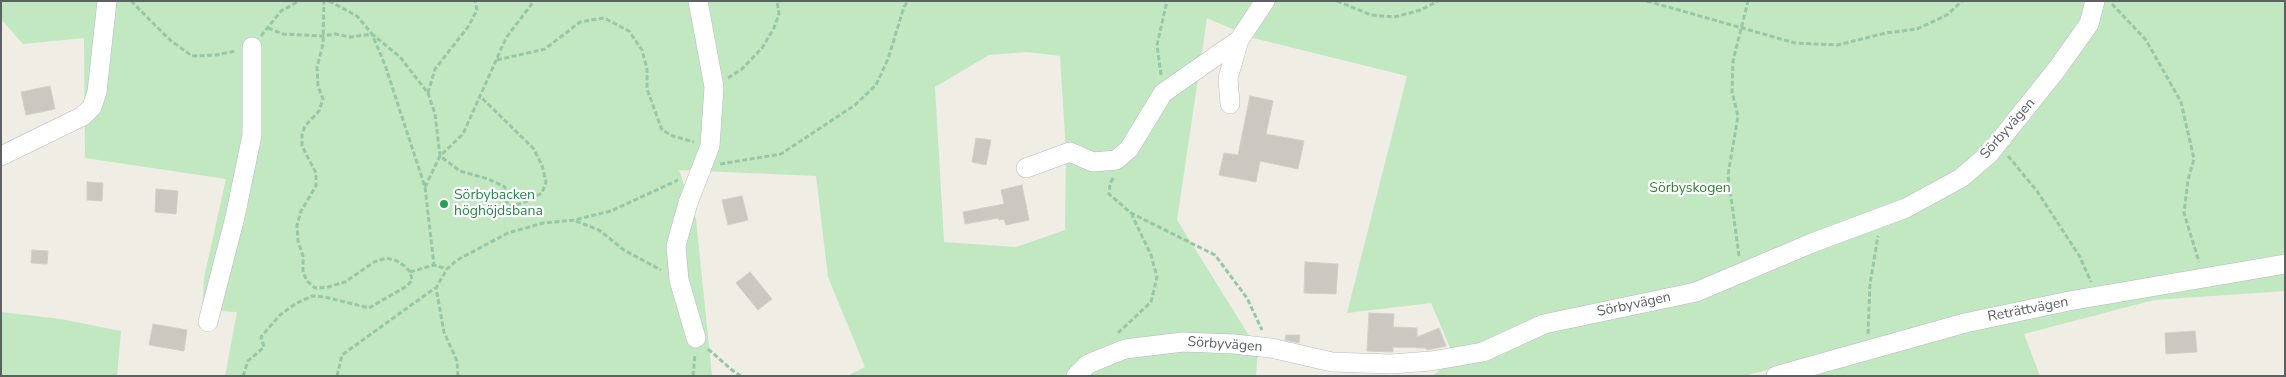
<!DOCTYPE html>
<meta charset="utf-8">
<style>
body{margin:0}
#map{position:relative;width:2286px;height:377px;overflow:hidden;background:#f0ede5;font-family:"Nunito Sans",sans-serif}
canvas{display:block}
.frame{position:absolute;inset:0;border:2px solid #5d6166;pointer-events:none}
</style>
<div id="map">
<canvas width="2286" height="377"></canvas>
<div class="frame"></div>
</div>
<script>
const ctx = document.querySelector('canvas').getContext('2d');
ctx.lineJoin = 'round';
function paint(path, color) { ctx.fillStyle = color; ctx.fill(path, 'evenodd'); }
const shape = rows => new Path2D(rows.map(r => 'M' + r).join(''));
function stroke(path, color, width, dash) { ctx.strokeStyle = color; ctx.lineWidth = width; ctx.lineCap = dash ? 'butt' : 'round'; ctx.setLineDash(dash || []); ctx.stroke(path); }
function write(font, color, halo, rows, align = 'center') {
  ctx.font = font + ' "Nunito Sans",sans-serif'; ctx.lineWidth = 4.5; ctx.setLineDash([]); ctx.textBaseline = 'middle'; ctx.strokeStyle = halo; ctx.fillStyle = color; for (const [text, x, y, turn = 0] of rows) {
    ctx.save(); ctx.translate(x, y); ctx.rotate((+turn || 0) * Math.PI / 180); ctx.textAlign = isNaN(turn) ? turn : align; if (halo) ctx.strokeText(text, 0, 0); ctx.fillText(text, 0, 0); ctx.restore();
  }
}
const green = shape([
 [1,1,2285,1,2285,254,1982,310,1745,376,1432,376,1455,359,1431,303,1347,313,1407,76,1253,38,1207,18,1177,220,1258,350,1256,376,847,376,865,367,828,277,816,176,679,170,696,219,712,376,225,376,237,312,202,310,204,278,226,179,85,158,84,38,23,44,1,19],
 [1027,52,1060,56,1066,152,1065,230,1016,247,944,242,935,87,989,55],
 [2285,266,2285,291,2154,300,2024,334,2040,376,1795,376,1930,337],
 [1,312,61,319,121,331,117,376,1,376]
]);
const building = shape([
 [50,86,55,109,26,115,21,92,50,86],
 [1250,96,1273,101,1266,134,1304,141,1298,169,1260,161,1256,182,1219,175,1224,153,1238,155,1250,96],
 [976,138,991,140,986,165,972,162,976,138],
 [87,182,103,183,102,201,87,200,87,182],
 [1022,185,1029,220,1006,225,1004,219,999,220,998,218,965,224,963,212,1004,204,1001,190,1022,185],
 [156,189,178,191,176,214,155,212,156,189],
 [742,196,748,220,728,225,722,200,742,196],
 [32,250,48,251,47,264,31,263,32,250],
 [1305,262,1338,264,1336,294,1304,293,1305,262],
 [750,272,772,299,758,310,736,283,750,272],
 [1369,313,1394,314,1393,327,1417,328,1417,337,1439,328,1446,346,1427,350,1426,348,1393,347,1393,352,1367,351,1369,313],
 [153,324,187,330,184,351,149,345,153,324],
 [2195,331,2197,352,2166,354,2165,333,2195,331],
 [1286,335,1300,335,1299,343,1285,340,1286,335]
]);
const path = shape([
 [131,1,170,40,192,56,216,55,236,51],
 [329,1,357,16,372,34,385,65,425,187,434,265],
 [1337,1,1371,15,1394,17,1421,10,1438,1],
 [1647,1,1795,43,1837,45,1886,33,1917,29,1947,15,1962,1],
 [2112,4,2146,40,2181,102,2194,159,2188,180,2184,213,2199,262],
 [268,28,283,34,322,36,335,34,351,37,372,34,400,57,428,93,435,114,440,156,460,171,488,179,505,187,505,199,509,206,523,203,542,193,546,182,542,165,533,148,480,96],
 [261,36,281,11,299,1],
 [497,60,545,49,580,22,604,18,629,31,642,50,647,69,647,89,662,130,673,136,694,142],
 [1161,75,1157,45,1167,1],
 [728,78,742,69,762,48,774,28,779,14,777,1],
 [428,93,435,69,468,27,477,10,475,1],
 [2008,156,2037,191,2080,257,2091,282],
 [720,164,781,154,855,105,876,85,888,59,904,7,908,1],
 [1113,178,1110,184,1109,194,1131,213,1215,255,1247,298,1262,330],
 [425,187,440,156,463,134,506,38,534,1],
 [576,221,599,230,624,250,661,270],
 [1739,256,1728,175,1738,116,1732,92,1733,61,1748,1],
 [410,272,434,265,447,269],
 [1118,333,1151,302,1157,277,1151,255,1132,215],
 [1868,334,1870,284,1878,236],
 [708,349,732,370,741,376],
 [243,376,248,361,264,347,261,337,280,315,295,304,312,296,325,297,369,308,407,286,412,280,410,272,406,267,397,261,386,258,374,262,345,282,328,287,315,288,307,281,303,272,303,256,298,241,297,225,301,211,316,186,316,173,302,146,302,135,305,126,319,111,323,99,318,86,317,67,323,44,324,1],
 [337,376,342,355,435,288],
 [458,376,457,361,444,332,436,288,447,269,457,260,508,233,543,223,574,220,611,211,678,180],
 [693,376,695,354]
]);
const minor = shape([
 [1230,104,1228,78,1239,40,1265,1],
 [1,156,83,116,92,107,97,92,107,1],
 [1026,168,1070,152,1093,162,1116,160,1129,149,1163,93,1239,40],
 [208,322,235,217,252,135,252,47],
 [696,338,679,280,676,246,688,203,710,146,714,87,698,1],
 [1076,376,1088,364,1125,349,1183,342,1234,344,1271,348,1332,362,1391,364,1431,361,1483,352,1544,324,1696,292,1812,243,1906,208,1961,178,1989,154,2057,69,2089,24,2095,1],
 [1776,376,1965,323,2069,301,2285,264]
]);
const markers = [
 [444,204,5,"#2e9e5b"]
];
const streetNames = [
 ["Sörbyvägen",2008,129,-49],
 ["Sörbyvägen",1634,305,-12],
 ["Reträttvägen",2028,310,-11],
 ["Sörbyvägen",1225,345,4]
];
const parkNames = [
 ["Sörbyskogen",1690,189]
];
const leisureNames = [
 ["Sörbybacken",454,196],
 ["höghöjdsbana",454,212]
];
paint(green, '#c1e8c1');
paint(building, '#cbc8c2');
stroke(building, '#d5cfc3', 1);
stroke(minor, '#b8bbbf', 20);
stroke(path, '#98c7a5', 3, [5, 2.5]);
stroke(minor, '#fff', 19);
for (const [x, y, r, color] of markers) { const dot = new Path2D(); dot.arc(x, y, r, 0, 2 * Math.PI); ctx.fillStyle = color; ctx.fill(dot); stroke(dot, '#fff', 2); }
write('14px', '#5d6166', '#fff', streetNames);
write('14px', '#308233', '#fff', parkNames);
write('14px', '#27864d', '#fff', leisureNames, 'left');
</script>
